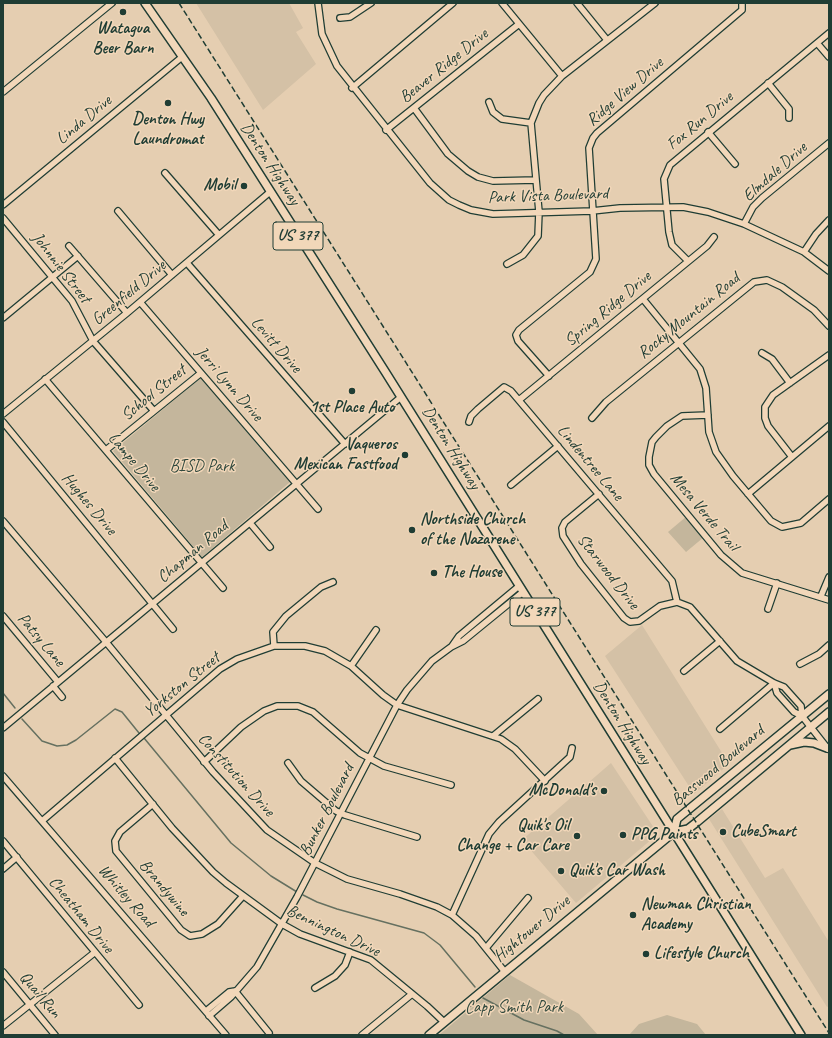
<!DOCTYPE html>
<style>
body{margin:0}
#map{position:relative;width:832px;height:1038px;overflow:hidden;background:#e5ceb1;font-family:Caveat,sans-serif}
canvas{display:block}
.frame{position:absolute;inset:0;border:4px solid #1f3d34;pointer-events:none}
</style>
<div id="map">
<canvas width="832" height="1038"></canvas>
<div class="frame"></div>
</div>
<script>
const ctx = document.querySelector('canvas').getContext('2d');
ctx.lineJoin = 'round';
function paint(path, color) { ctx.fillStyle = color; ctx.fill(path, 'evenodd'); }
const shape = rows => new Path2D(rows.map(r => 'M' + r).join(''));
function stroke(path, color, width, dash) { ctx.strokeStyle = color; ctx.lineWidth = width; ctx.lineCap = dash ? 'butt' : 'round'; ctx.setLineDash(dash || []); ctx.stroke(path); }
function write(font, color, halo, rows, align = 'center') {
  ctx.font = font + ' Caveat,sans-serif'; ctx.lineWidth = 3; ctx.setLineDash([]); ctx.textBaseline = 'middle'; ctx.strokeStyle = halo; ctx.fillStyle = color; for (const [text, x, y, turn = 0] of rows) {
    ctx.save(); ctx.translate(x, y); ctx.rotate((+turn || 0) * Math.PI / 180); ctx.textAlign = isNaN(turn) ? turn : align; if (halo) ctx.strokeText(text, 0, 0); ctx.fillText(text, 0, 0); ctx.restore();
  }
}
const built = shape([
 [196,3,289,3,303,28,296,32,316,64,263,110],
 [642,625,729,764,694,794,605,656],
 [611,763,658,834,576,903,522,840],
 [722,809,765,878,783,868,829,942,829,1006,827,1007,709,819]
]);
const green = shape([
 [202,377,290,482,202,557,113,451],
 [687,516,704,537,686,552,668,532],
 [510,975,579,1014,598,1035,439,1035],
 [667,1015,697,1024,706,1035,629,1035,639,1024]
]);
const stream = shape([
 [3,693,15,708],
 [22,719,42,741,57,746,67,745,76,740,115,709,122,712,139,733],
 [144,738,231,843,271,876,297,892],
 [303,895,317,902,337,909,424,933,440,945,475,987],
 [483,998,524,1020,557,1031,564,1035]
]);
const minor = shape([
 [318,3,322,34,337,66,430,183,449,200,459,205,471,210,493,214,592,211,620,208,683,207,708,212,744,224,804,252,829,271],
 [502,3,562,76],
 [577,3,607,40],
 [340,18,350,17,371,3],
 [817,43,829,57],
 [768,83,789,109,789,118],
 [352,88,453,3],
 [3,92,112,3],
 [489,102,493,112,502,119,531,123],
 [414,108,448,154,468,171,478,177,493,181,536,180],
 [386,130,519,24],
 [708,132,735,164],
 [165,173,219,235],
 [3,205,182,57],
 [118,211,172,275],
 [3,218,72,301,93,341,154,411],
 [744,224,753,207,762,198,829,143],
 [69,246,127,313],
 [804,252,816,234,829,220],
 [688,261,672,245,669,232,664,179,670,165,829,33],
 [187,263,345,444],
 [507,264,523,255,538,236,539,212,531,123,539,103,544,95,562,76,655,3],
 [643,299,700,369,706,388,709,432,716,452,733,476,771,521,782,527,801,523,829,499],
 [140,302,318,509],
 [3,318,78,256],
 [762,353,772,359,790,383],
 [549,376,518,341,516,335,519,330,590,272,596,259,589,148,593,138,597,133,742,10,742,3],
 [45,379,223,588],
 [519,400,707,246,714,237],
 [3,414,127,313,270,192],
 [708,415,682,416,667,426,656,437,652,442,649,457,649,465,654,474,721,555,742,573,829,600],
 [592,418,606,402,754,282,767,280,782,287,814,310,829,326],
 [3,422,173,629],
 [469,422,471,416,478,409,504,387,511,391,672,581,677,602],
 [106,450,201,373],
 [792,457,768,426,765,418,765,407,773,395,829,355],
 [511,485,558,446],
 [599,494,565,522,562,528,563,536,581,564,624,618,630,622,639,621,660,606,677,602,690,607,737,661,774,683,784,687,801,706,802,716],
 [748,494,829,426],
 [3,521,106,642,213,772,267,830,315,863,347,879,400,894,437,907,452,915,476,936,505,972],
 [250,523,270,547],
 [821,596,829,577],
 [768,609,777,583],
 [3,616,58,682],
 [274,646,273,632,286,616,321,587,333,582],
 [452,646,459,636,519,586],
 [800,664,819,654,829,645],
 [351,666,376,630],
 [684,671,720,641],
 [774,683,777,693,794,712,802,716,828,749],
 [53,686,62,697],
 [3,728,401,397],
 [720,729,774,683],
 [493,736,538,699],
 [115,758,172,828,213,872,226,883,282,924,300,934,371,960,427,1006,444,1022],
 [204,762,241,727,264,711,277,706,298,706,313,712,360,753,384,766,451,785],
 [288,763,301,781,336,811,345,815,417,837],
 [3,776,226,1035],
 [153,804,120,832,115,841,116,851,181,930,190,936,202,934,218,924,243,896],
 [42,821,220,669,237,659,274,646,305,646,325,651,351,666,383,695,397,705,501,739,515,749,545,781],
 [3,841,139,1005],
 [3,869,17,857],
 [452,915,489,834,499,822,570,757,572,748],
 [486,948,528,898],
 [3,972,55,1035],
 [315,988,335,976,345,965,350,952],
 [235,991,269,1033],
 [206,1011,229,992,235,991],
 [209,1016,231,997,257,967,297,897,397,705,407,690,432,661,451,647,463,641,523,592],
 [3,1026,94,953],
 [362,1035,412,994]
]);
const major = shape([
 [145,3,211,98,386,373,801,1035],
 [790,745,804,742,814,743,827,748],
 [674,832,677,819,829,694],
 [674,832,688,829,697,822,829,712],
 [429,1035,674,832]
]);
const rail = shape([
 [179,3,829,1033]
]);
const markers = [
 [123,12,4,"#1f3d34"],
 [168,103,4,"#1f3d34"],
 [244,186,4,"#1f3d34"],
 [352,391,4,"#1f3d34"],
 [405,455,4,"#1f3d34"],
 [412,530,4,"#1f3d34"],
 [434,573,4,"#1f3d34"],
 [604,791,4,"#1f3d34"],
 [723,832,4,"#1f3d34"],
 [623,835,4,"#1f3d34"],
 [577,836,4,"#1f3d34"],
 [561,871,4,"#1f3d34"],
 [633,915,4,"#1f3d34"],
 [646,954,4,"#1f3d34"]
];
const shields = [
 [298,236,50],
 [535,612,50]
];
const shieldNames = [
 ["US 377",298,236],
 ["US 377",535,612]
];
const poiNames = [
 ["Watagua",123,29,"center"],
 ["Beer Barn",123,49,"center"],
 ["Denton Hwy",168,120,"center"],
 ["Laundromat",168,140,"center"],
 ["Mobil",236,186,"right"],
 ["1st Place Auto",352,408,"center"],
 ["Vaqueros",397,445,"right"],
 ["Mexican Fastfood",397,465,"right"],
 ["Northside Church",420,520],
 ["of the Nazarene",420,540],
 ["The House",442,573],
 ["McDonald's",596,791,"right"],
 ["Quik's Oil",569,826,"right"],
 ["Change + Car Care",569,846,"right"],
 ["CubeSmart",731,832],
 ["PPG Paints",631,835],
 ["Quik's Car Wash",569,871],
 ["Newman Christian",641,905],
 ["Academy",641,925],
 ["Lifestyle Church",654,954]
];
const streetNames = [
 ["Beaver Ridge Drive",444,66,-39],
 ["Ridge View Drive",625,92,-41],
 ["Linda Drive",84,120,-40],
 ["Fox Run Drive",700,121,-40],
 ["Denton Highway",270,164,57],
 ["Elmdale Drive",775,172,-42],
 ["Park Vista Boulevard",548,196,-2],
 ["Johnnie Street",61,268,52],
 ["Greenfield Drive",129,293,-40],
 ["Spring Ridge Drive",608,309,-40],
 ["Rocky Mountain Road",689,316,-39],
 ["Levitt Drive",276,345,49],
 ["Jerri Lynn Drive",229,384,49],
 ["School Street",154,393,-39],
 ["Denton Highway",451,448,58],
 ["Lampe Drive",134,462,50],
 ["Lindentree Lane",590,463,50],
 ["Hughes Drive",89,504,50],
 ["Mesa Verde Trail",704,512,50],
 ["Chapman Road",193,552,-40],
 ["Starwood Drive",608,572,52],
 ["Patsy Lane",41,640,50],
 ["Yorkston Street",182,685,-39],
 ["Denton Highway",622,723,58],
 ["Basswood Boulevard",718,766,-40],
 ["Constitution Drive",236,775,48],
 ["Bunker Boulevard",327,810,-63],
 ["Brandywine",164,888,50],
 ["Whitley Road",126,896,49],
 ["Cheatham Drive",81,915,51],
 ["Hightower Drive",532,929,-40],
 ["Bennington Drive",333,931,25],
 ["Quail Run",40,995,50]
];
const parkNames = [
 ["BISD Park",202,467],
 ["Capp Smith Park",514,1008]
];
paint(built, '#d4c1a6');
paint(green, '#c4b69c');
stroke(stream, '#657060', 1.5);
stroke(minor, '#1f3d34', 8);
stroke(major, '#1f3d34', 10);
stroke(minor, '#f2d7b9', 5.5);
stroke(major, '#f2d7b9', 7);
stroke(rail, '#1f3d34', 1.5, [6, 3]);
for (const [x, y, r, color] of markers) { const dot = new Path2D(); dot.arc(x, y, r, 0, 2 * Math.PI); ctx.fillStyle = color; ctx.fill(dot); stroke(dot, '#f2d7b9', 1.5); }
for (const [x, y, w] of shields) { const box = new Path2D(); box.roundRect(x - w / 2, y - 14, w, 28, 3); ctx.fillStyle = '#f2d7b9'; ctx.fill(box); stroke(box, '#1f3d34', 1); }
write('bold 16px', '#1f3d34', null, shieldNames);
write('bold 17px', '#1f3d34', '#f2d7b9', poiNames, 'left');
write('17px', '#1f3d34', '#f2d7b9', streetNames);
write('17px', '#30493e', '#f2d7b9', parkNames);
</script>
